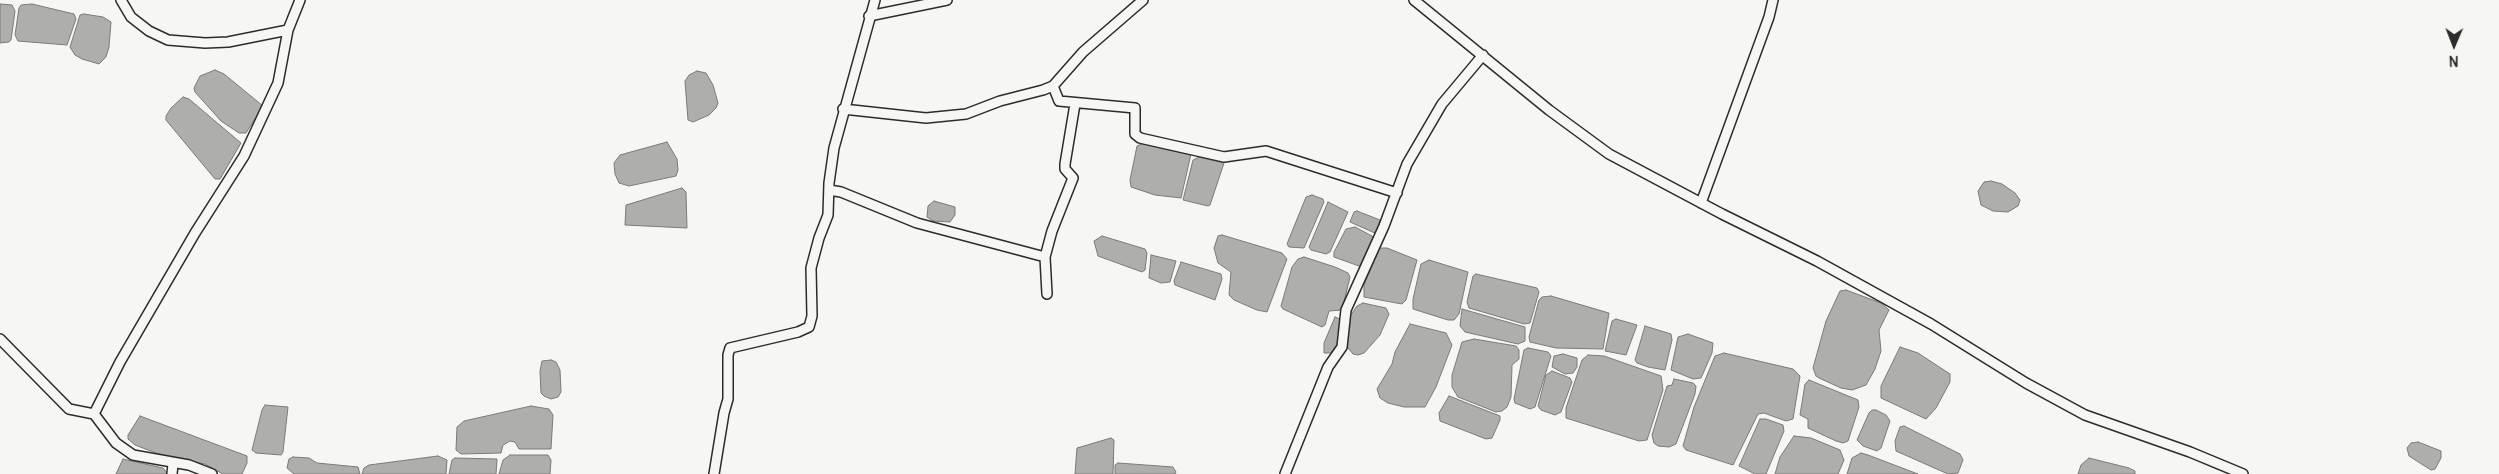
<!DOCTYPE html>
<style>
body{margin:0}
#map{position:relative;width:2499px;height:474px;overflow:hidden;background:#f6f6f2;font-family:Pangolin,sans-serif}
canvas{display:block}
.north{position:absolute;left:2429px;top:20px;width:50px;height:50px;-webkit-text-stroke:4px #f6f6f2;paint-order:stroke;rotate:181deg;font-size:14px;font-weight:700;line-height:20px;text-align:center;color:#2b2b2b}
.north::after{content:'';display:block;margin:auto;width:18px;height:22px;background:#2b2b2b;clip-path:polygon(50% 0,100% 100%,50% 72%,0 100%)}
</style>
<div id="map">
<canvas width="2499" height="474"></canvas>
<div class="north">N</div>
</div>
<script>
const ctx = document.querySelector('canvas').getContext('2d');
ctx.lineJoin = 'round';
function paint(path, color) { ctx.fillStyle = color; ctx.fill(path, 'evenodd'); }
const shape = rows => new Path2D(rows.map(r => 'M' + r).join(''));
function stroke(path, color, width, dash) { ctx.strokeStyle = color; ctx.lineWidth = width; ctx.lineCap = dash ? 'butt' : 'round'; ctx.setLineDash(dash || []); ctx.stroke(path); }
const water = shape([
 [0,4,12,5,15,11,11,40,9,42,0,43,0,4],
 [32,4,74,14,76,19,67,45,18,41,15,35,19,8,21,5,32,4],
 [84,14,103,17,111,22,109,47,106,57,99,64,82,59,75,55,70,47,80,15,84,14],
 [215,70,224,74,263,106,246,133,239,133,221,121,195,92,194,88,200,76,215,70],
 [697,71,706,73,713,85,718,103,716,108,709,115,693,122,688,120,685,81,689,75,697,71],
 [183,97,189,99,241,143,220,179,215,179,166,120,166,116,171,108,183,97],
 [667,142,677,159,678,170,676,176,629,186,619,183,615,174,614,163,620,155,667,142],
 [1144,143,1191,154,1181,198,1155,195,1131,187,1130,180,1137,146,1144,143],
 [1199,157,1224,163,1210,205,1208,206,1183,200,1193,160,1199,157],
 [1991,181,2002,184,2015,193,2020,200,2018,206,2008,212,1993,211,1981,205,1978,191,1984,182,1991,181],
 [682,188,686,192,687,228,625,225,626,205,682,188],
 [1312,195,1323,199,1324,202,1304,248,1289,247,1287,244,1289,239,1306,197,1312,195],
 [934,201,955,207,955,215,950,222,933,221,927,217,928,206,934,201],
 [1328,202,1348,212,1330,252,1326,254,1311,250,1309,247,1328,202],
 [1357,211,1380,220,1377,234,1350,222,1354,212,1357,211],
 [1355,227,1372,236,1374,239,1362,266,1359,266,1334,257,1334,252,1346,229,1355,227],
 [1222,235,1282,253,1287,259,1267,312,1257,310,1234,300,1229,295,1231,272,1218,263,1214,248,1218,236,1222,235],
 [1102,236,1145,249,1147,253,1145,270,1142,272,1098,256,1094,241,1102,236],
 [1379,248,1387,248,1417,260,1406,300,1402,304,1364,297,1364,285,1379,248],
 [1151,255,1176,261,1170,282,1161,283,1149,278,1151,255],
 [1304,257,1335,267,1348,273,1350,277,1342,310,1329,311,1325,325,1322,327,1283,309,1281,306,1292,267,1298,259,1304,257],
 [1429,260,1468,272,1459,314,1454,320,1448,320,1413,309,1413,299,1421,264,1429,260],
 [1181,262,1221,274,1222,279,1215,300,1175,285,1174,281,1181,262],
 [1476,274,1537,288,1539,292,1530,323,1524,324,1469,308,1467,302,1473,276,1476,274],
 [1846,290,1881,303,1889,310,1879,330,1881,351,1875,369,1866,385,1852,390,1841,388,1819,378,1816,376,1813,368,1826,321,1840,291,1846,290],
 [1551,296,1609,313,1603,349,1556,348,1530,342,1529,337,1539,300,1542,297,1551,296],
 [1363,303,1386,308,1389,314,1380,335,1364,353,1358,355,1353,354,1348,348,1347,339,1350,316,1357,306,1363,303],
 [1462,309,1525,327,1525,341,1518,344,1465,332,1460,326,1462,309],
 [1335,317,1340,319,1339,342,1331,353,1324,353,1324,343,1335,317],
 [1616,319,1637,325,1626,355,1605,351,1612,321,1616,319],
 [1410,324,1446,333,1452,345,1436,387,1425,407,1404,407,1388,403,1380,398,1377,389,1392,364,1395,352,1410,324],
 [1645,326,1671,334,1672,340,1665,370,1648,367,1637,363,1635,360,1645,326],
 [1688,334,1713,343,1712,353,1701,378,1693,379,1671,370,1678,337,1688,334],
 [1474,339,1516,346,1519,350,1519,359,1512,365,1511,397,1507,407,1502,411,1496,412,1458,397,1452,387,1452,375,1462,342,1474,339],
 [1900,347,1918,353,1950,374,1950,382,1936,408,1926,419,1881,398,1881,386,1900,347],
 [1528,348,1548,352,1551,356,1535,407,1530,409,1515,403,1514,399,1524,350,1528,348],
 [1724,353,1793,369,1800,376,1793,419,1786,421,1764,413,1758,414,1733,465,1686,450,1683,446,1694,407,1715,356,1724,353],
 [1563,354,1577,358,1577,367,1573,373,1565,374,1552,367,1554,356,1563,354],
 [1588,355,1604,356,1661,376,1663,390,1647,440,1639,441,1566,418,1566,408,1582,360,1588,355],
 [551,360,556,362,560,370,561,392,558,397,551,399,544,396,541,393,540,371,542,361,551,360],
 [1552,371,1570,378,1572,382,1561,412,1555,415,1541,410,1538,406,1546,375,1552,371],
 [1674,379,1693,383,1696,386,1695,394,1676,444,1669,447,1658,446,1654,443,1652,435,1667,386,1672,385,1674,379],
 [1809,380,1858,400,1859,407,1848,441,1843,443,1836,441,1808,428,1808,419,1800,415,1805,384,1809,380],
 [1449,396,1500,416,1500,420,1492,438,1486,439,1440,421,1439,413,1449,396],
 [265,405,288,407,283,452,281,455,256,453,252,450,262,410,265,405],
 [531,406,549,409,553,415,551,449,519,449,515,442,510,441,503,445,501,453,461,454,456,450,457,427,464,421,531,406],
 [1876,410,1886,415,1890,421,1881,448,1877,451,1863,446,1857,440,1869,413,1872,410,1876,410],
 [140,416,247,456,247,463,242,474,223,474,205,464,164,456,135,445,128,439,128,435,140,416],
 [1760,419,1766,419,1783,425,1784,431,1766,474,1755,474,1739,466,1760,419],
 [1904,426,1960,454,1963,460,1958,473,1948,474,1896,451,1895,441,1900,427,1904,426],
 [1794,436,1811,438,1840,450,1844,460,1838,474,1775,474,1780,457,1794,436],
 [1111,438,1114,440,1113,474,1075,474,1077,448,1111,438],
 [2418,442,2441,451,2441,458,2435,469,2431,470,2409,456,2407,448,2411,443,2418,442],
 [1861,453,1868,455,1918,474,1847,474,1852,458,1861,453],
 [510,455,548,455,551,460,550,474,499,474,503,460,510,455],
 [438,456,447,460,446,474,362,474,364,468,369,465,438,456],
 [293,457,309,458,317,463,358,467,360,474,294,474,287,468,289,459,293,457],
 [455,458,497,459,496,474,449,474,452,460,455,458],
 [2089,458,2129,468,2135,471,2135,474,2078,474,2081,465,2089,458],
 [123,459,163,468,168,474,116,474,123,459],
 [1118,463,1173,467,1176,472,1175,474,1115,474,1115,465,1118,463]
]);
const street = shape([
 [121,0,131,17,149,31,168,40,205,43,228,42,288,30],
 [1414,0,1549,110,1609,154,1722,214,1817,261,1931,324,2026,383,2085,415,2190,452,2243,474],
 [869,16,947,0],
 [1053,86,1059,101,1135,108,1135,134,1140,138,1224,157,1266,151,1397,193],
 [843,109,926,118,966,114,1000,101,1043,90,1053,86,1083,52,1143,0],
 [829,190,841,192,917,223,1045,257],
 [1701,203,1769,17,1773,0],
 [1047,294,1045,257,1052,231,1073,178,1065,169,1065,164,1075,104],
 [0,339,69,409,94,414,116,443,133,455,189,465,212,474],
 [94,414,120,362,195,233,244,156,278,83,288,30,300,0],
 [172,474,173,464],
 [714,474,724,413,728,399,728,355,730,348,798,332,809,327,812,316,811,268,819,238,828,215,829,183,834,148,875,0],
 [1285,474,1328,367,1342,347,1346,310,1384,226,1407,164,1442,104,1483,55]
]);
paint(water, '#aeaeab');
stroke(water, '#7a7a78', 1);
stroke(street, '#2b2b2b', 12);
stroke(street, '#f6f6f2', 9);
</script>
